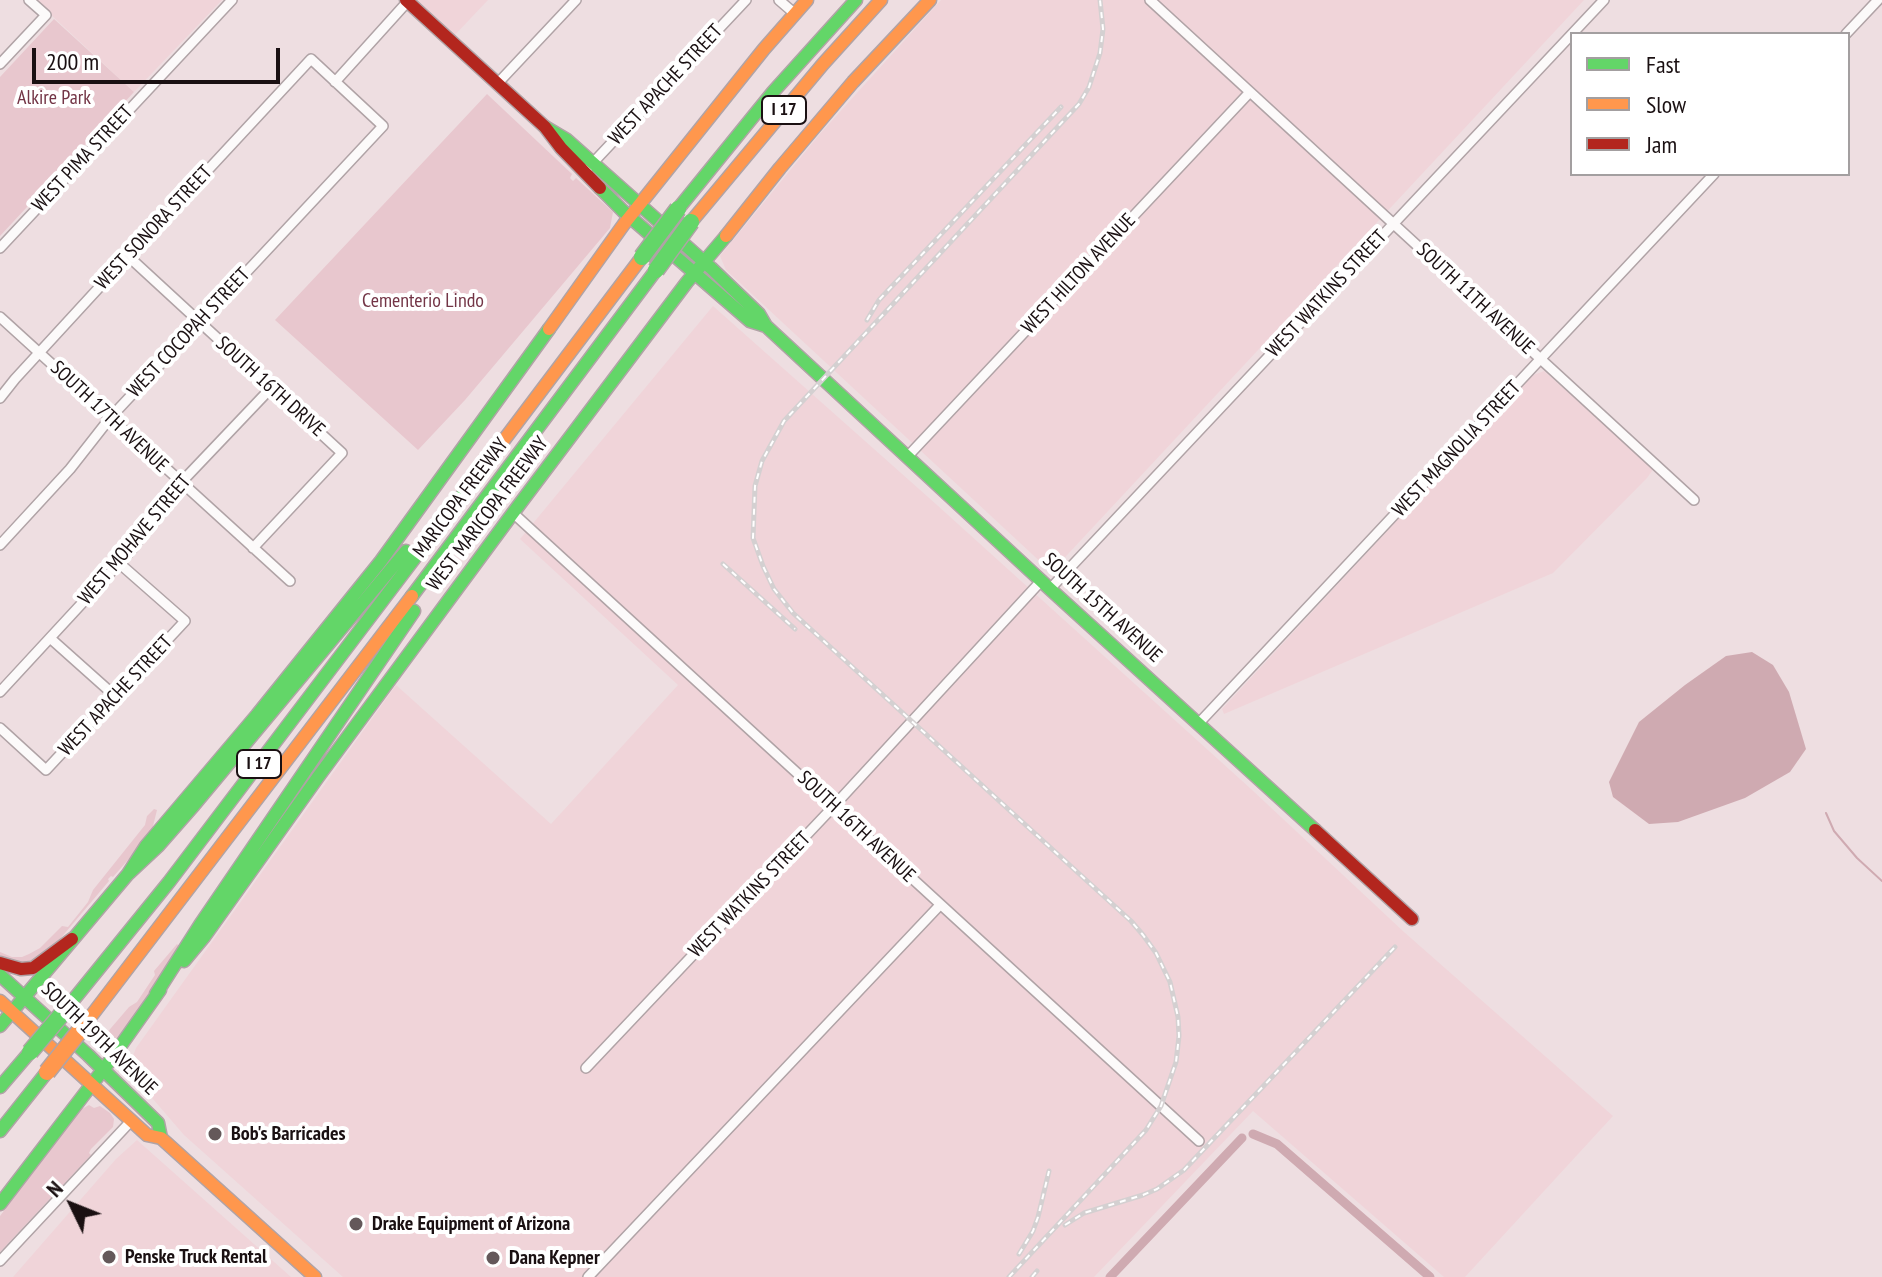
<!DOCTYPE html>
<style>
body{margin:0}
#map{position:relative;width:1882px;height:1277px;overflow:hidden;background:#eedee1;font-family:"PT Sans Narrow",sans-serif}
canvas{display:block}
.legend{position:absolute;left:1570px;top:32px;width:280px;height:144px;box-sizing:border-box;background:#fff;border:2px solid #a39fa0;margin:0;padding:10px 14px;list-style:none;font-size:24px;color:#1a1012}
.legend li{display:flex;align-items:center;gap:16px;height:40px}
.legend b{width:40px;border:2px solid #a39fa0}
.north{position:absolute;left:32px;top:1165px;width:80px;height:80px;-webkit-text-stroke:6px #fff;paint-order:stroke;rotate:313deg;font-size:22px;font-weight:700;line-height:32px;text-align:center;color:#1a1012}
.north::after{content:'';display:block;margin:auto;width:28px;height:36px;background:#1a1012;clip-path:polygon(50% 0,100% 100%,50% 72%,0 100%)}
.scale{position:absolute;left:32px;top:48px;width:248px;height:36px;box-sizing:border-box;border:4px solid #1a1012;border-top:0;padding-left:10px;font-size:24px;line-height:28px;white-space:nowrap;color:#1a1012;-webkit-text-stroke:6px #fff;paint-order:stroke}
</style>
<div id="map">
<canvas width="1882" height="1277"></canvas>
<ul class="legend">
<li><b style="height:10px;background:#63d668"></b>Fast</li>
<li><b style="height:10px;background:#ff974d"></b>Slow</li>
<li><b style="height:10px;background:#b3261e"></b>Jam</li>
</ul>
<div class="north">N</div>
<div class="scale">200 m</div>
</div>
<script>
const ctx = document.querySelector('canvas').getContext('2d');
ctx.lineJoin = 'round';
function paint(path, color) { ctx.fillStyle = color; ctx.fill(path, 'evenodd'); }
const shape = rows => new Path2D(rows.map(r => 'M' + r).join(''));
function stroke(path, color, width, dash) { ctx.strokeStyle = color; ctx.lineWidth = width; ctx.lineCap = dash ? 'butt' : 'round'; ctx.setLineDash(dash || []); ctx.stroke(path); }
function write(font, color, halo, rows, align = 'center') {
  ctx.font = font + ' "PT Sans Narrow",sans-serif'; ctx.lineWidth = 8; ctx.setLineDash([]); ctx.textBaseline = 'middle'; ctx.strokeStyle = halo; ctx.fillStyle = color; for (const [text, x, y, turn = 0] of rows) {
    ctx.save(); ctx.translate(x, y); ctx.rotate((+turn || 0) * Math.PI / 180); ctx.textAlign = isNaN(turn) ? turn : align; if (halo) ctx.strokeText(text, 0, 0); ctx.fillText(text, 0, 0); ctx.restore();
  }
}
const built = shape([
 [35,0,222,0,134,92],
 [412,0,488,0,452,38],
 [941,0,1584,0,1055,568,1046,567,726,270,720,256,819,135],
 [713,306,937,505,1251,789,1404,932,1613,1116,1465,1277,1444,1277,1253,1111,1094,1277,343,1277,184,1135,128,1070,136,1048,396,685,551,824,678,685,520,539],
 [1544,371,1654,468,1647,478,1553,573,1224,714,1222,709,1531,376],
 [137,1140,291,1277,13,1277,116,1159]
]);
const green = shape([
 [54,19,134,92,0,236,0,77],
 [487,94,572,174,570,178,573,181,576,178,613,212,610,228,465,400,418,450,275,320],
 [154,809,157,810,151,834,113,877,111,876,108,879,109,881,49,952,24,965,0,957,0,952,12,957,22,957,29,954,40,948,62,926,68,927,88,902,93,890,145,825,147,816],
 [177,944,180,947,145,1001,110,1047,103,1046,99,1042,129,1007,137,1002,155,975,154,971],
 [89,1105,94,1108,100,1106,110,1113,114,1119,113,1127,91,1149,89,1153,91,1155,0,1252,0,1216,80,1110]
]);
const water = shape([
 [1752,652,1773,665,1789,692,1806,749,1790,772,1745,798,1678,822,1649,824,1613,797,1609,782,1639,722,1685,685,1726,656]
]);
const stream = shape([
 [1826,813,1834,831,1857,858,1882,881]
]);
const canal = shape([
 [1253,1134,1277,1144,1430,1277],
 [1110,1277,1242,1138]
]);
const street = shape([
 [779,0,794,13],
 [1150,0,1694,500],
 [1846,34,1878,0],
 [0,64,46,15,29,0],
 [335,82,409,0],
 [498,83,576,0],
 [589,167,746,0],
 [0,248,232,0],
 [128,256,342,453,253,548],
 [0,317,290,581],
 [0,398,15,379,128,256,311,59,383,126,110,418,70,469,0,545],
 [908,456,1250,92],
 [513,513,1199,1141],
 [1050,589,1604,0],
 [50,638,115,696],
 [0,692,134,547,156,513,173,491,271,388],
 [1199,723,1714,174],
 [0,728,46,770,185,621,119,563],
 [586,1068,833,807,1042,580],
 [0,1261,131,1121],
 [588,1277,940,905]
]);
const fast = shape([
 [545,127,567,140,711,268,759,314,766,326,1050,589,1315,830],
 [600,188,623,211,750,321,766,326],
 [678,209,773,92,856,0],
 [412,596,656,270],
 [128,874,158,846,194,805,406,551],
 [184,961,204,937,318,777,513,513,687,282,726,236],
 [0,975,88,1055,158,1123,161,1138],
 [156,994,200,925,414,611],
 [62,1014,169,882,467,489],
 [0,1026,128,874,146,846,257,715,381,561,549,329],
 [0,1087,30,1052],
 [0,1131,47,1072],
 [0,1204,109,1062,160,990]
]);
const slow = shape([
 [691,222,823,64,881,0],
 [726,236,780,168,853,82,930,0],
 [549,329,624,224,764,49,807,0],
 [467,489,642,257],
 [0,1001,147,1135,161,1138,315,1277],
 [82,1028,412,596]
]);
const jam = shape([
 [406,0,545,127,561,148,600,188],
 [1315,830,1412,919],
 [0,963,21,969,33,968,72,939]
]);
const rail = shape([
 [867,320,879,300,1061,107],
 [723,564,795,629],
 [1065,1225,1084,1213,1143,1195,1157,1189,1184,1170,1395,947],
 [1019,1254,1033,1231,1038,1217,1049,1171],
 [1009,1277,1146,1130,1161,1106,1176,1062,1179,1036,1178,1017,1170,982,1156,953,1143,935,1131,921,793,613,774,589,763,566,753,538,755,486,762,461,784,421,1079,104,1089,87,1100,53,1103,29,1100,0],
 [1032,1277,1037,1271]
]);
const fastBridge = shape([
 [642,257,678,209],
 [656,270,691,222],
 [30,1052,62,1014]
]);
const slowBridge = shape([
 [47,1072,82,1028]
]);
const markers = [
 [215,1134,8,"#64585a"],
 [356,1224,8,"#64585a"],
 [109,1257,8,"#64585a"],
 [493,1258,8,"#64585a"]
];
const shields = [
 [784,110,44],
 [259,764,44]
];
const shieldNames = [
 ["I 17",784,110],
 ["I 17",259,764]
];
const streetNames = [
 ["WEST APACHE STREET",666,85,-47],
 ["WEST PIMA STREET",83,159,-47],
 ["WEST SONORA STREET",154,228,-47],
 ["WEST HILTON AVENUE",1079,274,-47],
 ["WEST WATKINS STREET",1327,294,-47],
 ["SOUTH 11TH AVENUE",1475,299,43],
 ["WEST COCOPAH STREET",189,333,-47],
 ["SOUTH 16TH DRIVE",270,387,42],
 ["SOUTH 17TH AVENUE",109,417,43],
 ["WEST MAGNOLIA STREET",1457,449,-47],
 ["MARICOPA FREEWAY",461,498,-53],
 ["WEST MARICOPA FREEWAY",488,514,-53],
 ["WEST MOHAVE STREET",135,540,-50],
 ["SOUTH 15TH AVENUE",1102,608,42],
 ["WEST APACHE STREET",116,696,-47],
 ["SOUTH 16TH AVENUE",856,827,43],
 ["WEST WATKINS STREET",750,895,-46],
 ["SOUTH 19TH AVENUE",99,1039,44]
];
const parkNames = [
 ["Alkire Park",54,98],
 ["Cementerio Lindo",423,301]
];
const poiNames = [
 ["Bob's Barricades",231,1134],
 ["Drake Equipment of Arizona",372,1224],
 ["Penske Truck Rental",125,1257],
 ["Dana Kepner",509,1258]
];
paint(built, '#f0d4d9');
paint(green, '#e8c7ce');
paint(water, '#cfaab1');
stroke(stream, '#cfaab1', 2);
stroke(canal, '#cfaab1', 9);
stroke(street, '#b0a3a6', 12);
stroke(fast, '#b0a3a6', 15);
stroke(slow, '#b0a3a6', 15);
stroke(jam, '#b0a3a6', 15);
stroke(street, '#fcfafa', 9);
stroke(fast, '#63d668', 12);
stroke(slow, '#ff974d', 12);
stroke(jam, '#b3261e', 12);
stroke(rail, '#d4d0d1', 5);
stroke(rail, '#fff', 2, [6]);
stroke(fastBridge, '#b0a3a6', 19, []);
stroke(slowBridge, '#b0a3a6', 19, []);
stroke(fastBridge, '#63d668', 16);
stroke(slowBridge, '#ff974d', 16);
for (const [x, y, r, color] of markers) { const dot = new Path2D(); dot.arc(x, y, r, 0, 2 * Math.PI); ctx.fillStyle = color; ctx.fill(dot); stroke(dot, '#fff', 3); }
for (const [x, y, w] of shields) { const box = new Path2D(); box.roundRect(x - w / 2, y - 14, w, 28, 6); ctx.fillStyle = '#fff'; ctx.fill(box); stroke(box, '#1a1012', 2); }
write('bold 18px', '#1a1012', null, shieldNames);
write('20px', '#1a1012', '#fff', streetNames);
write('20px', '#733546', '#fff', parkNames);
write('bold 20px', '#1a1012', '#fff', poiNames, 'left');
</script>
